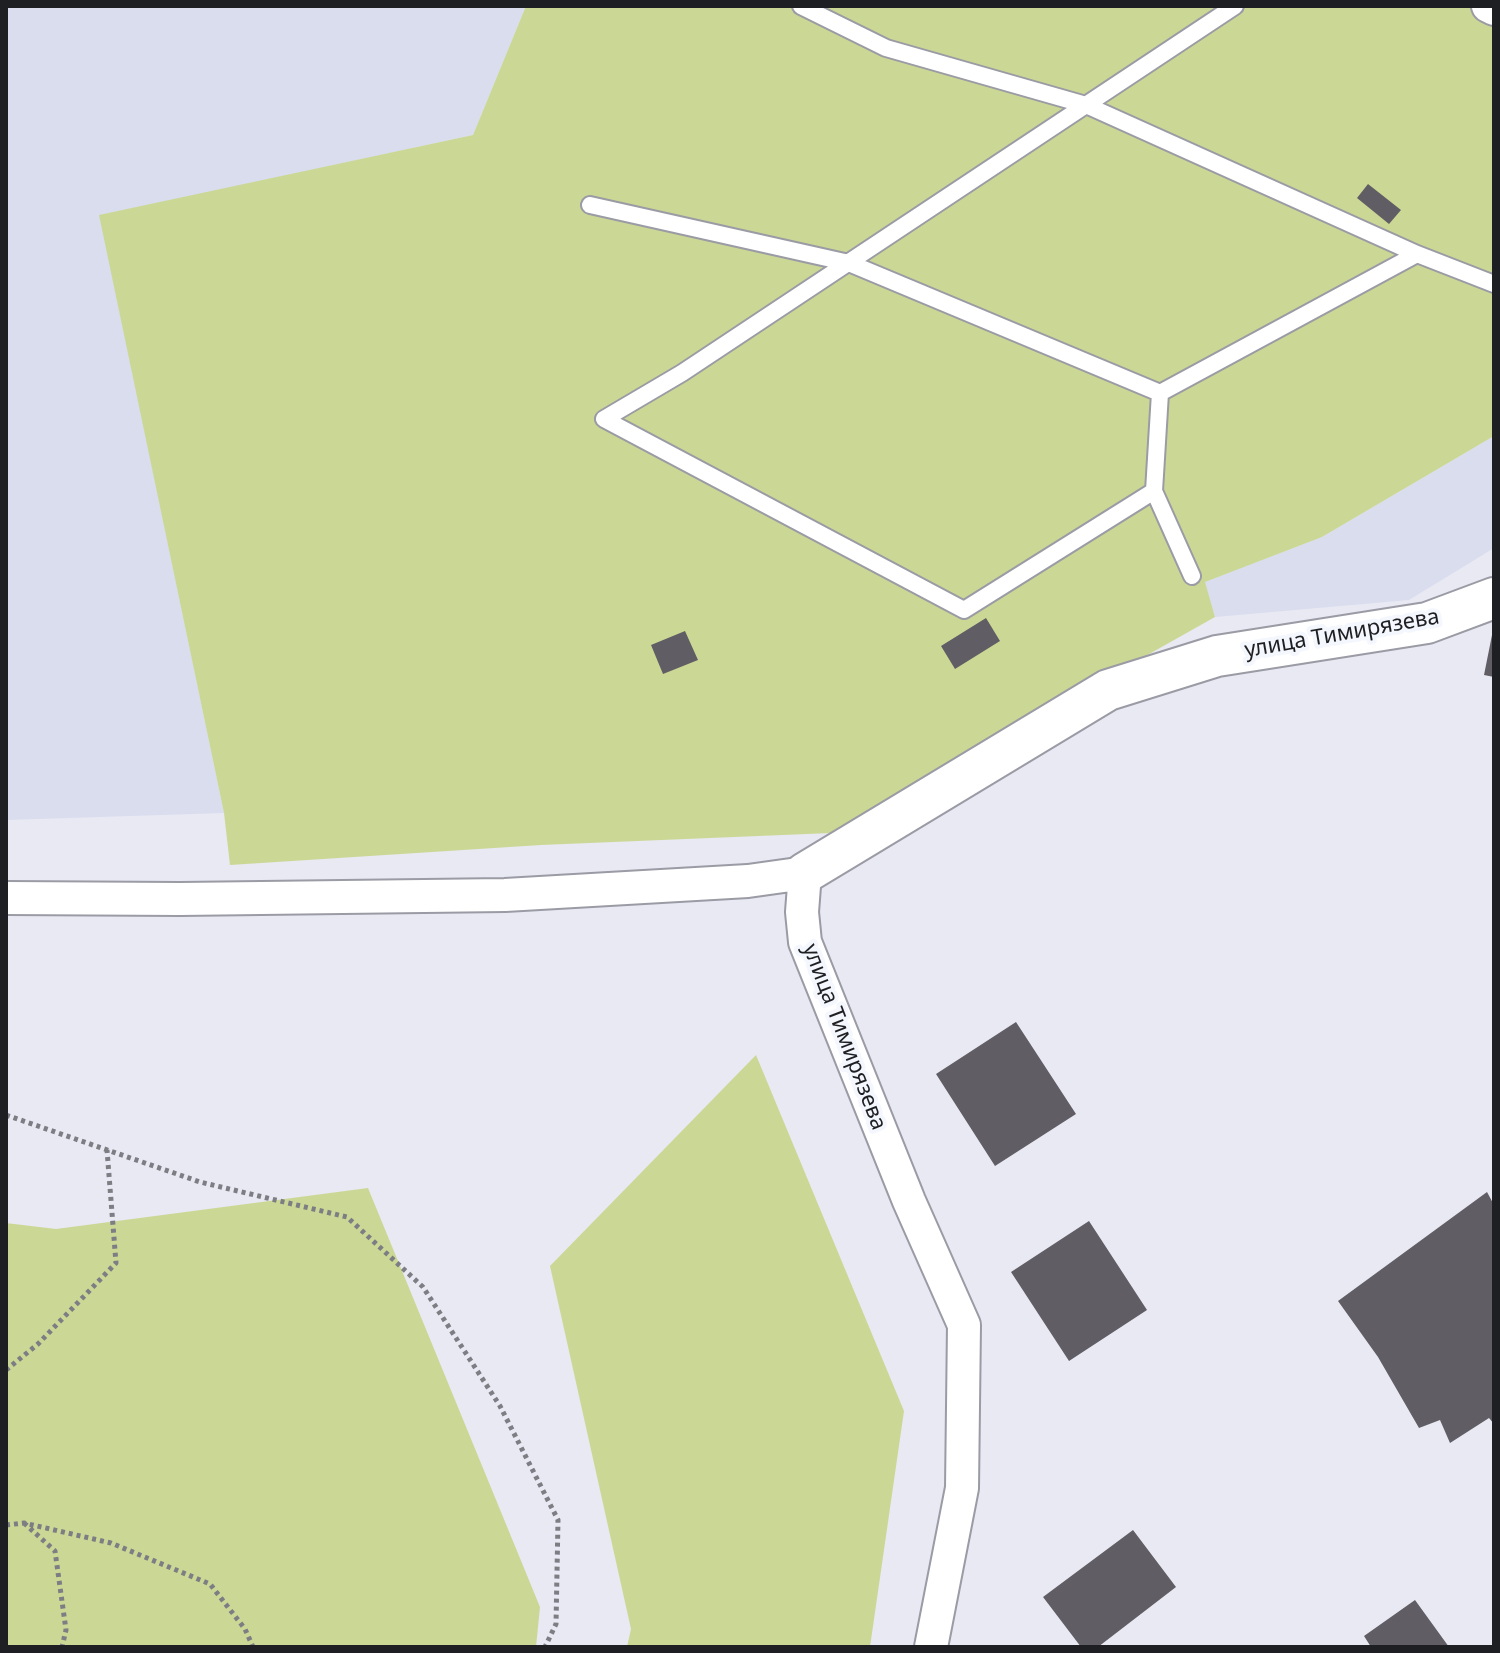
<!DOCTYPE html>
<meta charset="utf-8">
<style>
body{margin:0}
#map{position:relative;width:1500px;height:1653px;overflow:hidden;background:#e8e9f3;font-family:"Noto Sans",sans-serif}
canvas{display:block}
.frame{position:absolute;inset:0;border:8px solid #1e1f22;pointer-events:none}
</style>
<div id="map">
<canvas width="1500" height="1653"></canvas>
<div class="frame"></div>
</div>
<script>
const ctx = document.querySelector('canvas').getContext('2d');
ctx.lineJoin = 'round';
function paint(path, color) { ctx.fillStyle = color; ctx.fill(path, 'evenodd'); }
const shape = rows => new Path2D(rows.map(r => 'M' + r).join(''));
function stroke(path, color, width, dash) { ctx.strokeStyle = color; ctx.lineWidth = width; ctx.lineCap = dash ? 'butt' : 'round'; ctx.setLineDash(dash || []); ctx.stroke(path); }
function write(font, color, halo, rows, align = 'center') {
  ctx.font = font + ' "Noto Sans",sans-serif'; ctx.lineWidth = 8; ctx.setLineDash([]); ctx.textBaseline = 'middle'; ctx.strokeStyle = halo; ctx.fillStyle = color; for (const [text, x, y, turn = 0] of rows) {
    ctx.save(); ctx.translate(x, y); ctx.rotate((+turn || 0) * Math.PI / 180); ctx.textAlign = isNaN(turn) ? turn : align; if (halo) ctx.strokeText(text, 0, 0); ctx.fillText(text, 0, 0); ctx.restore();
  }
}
const built = shape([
 [6,6,526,6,473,135,100,216,224,813,6,820],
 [1494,436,1494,548,1409,600,1215,617,1204,582,1322,537]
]);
const green = shape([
 [526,6,1494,6,1494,436,1322,537,1205,582,1215,617,831,833,541,845,230,865,224,813,99,215,473,135],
 [756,1055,904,1411,870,1647,627,1647,631,1629,550,1266],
 [368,1188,540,1607,536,1647,6,1647,6,1223,56,1229]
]);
const building = shape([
 [1368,184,1401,210,1389,224,1357,198],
 [986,618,1000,641,955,669,941,646],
 [1493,630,1494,630,1494,677,1484,675],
 [685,631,698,660,663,674,651,645],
 [1016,1022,1076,1114,995,1166,936,1074],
 [1487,1192,1494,1205,1494,1424,1489,1418,1450,1443,1440,1420,1419,1428,1378,1357,1338,1301],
 [1089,1221,1147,1310,1069,1361,1011,1272],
 [1133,1530,1176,1587,1098,1647,1081,1647,1043,1597],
 [1415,1600,1449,1647,1371,1647,1364,1636]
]);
const path = shape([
 [6,1115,200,1182,347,1217,423,1287,500,1406,558,1520,556,1624,545,1647],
 [6,1370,38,1344,116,1263,107,1150],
 [24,1523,55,1551,66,1630,62,1647],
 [6,1525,24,1523,111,1543,210,1584,245,1629,253,1647]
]);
const service = shape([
 [801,6,886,48,1086,105,1417,254,1494,284],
 [590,205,849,263,1160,393,1417,254],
 [1160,393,1154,491,964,610,604,419,682,373,1235,6],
 [1154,491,1192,576]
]);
const minor = shape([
 [1488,6,1494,9],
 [6,898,180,899,505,895,748,881,805,873,802,912,805,942,909,1201,964,1325,962,1488,931,1647]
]);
const tertiary = shape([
 [805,873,1108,690,1217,656,1427,623,1494,598]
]);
const streetNames = [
 ["улица Тимирязева",1342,634,-10],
 ["улица Тимирязева",844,1037,69]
];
paint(built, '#daddee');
paint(green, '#cbd895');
paint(building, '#615d65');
stroke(service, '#9a9ba4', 20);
stroke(minor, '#9a9ba4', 36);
stroke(tertiary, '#9a9ba4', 44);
stroke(path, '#7d7e84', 5, [4, 4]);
stroke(service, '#fff', 16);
stroke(minor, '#fff', 32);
stroke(tertiary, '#fff', 40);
write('22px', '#1e1f22', '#f5f7fe', streetNames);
</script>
